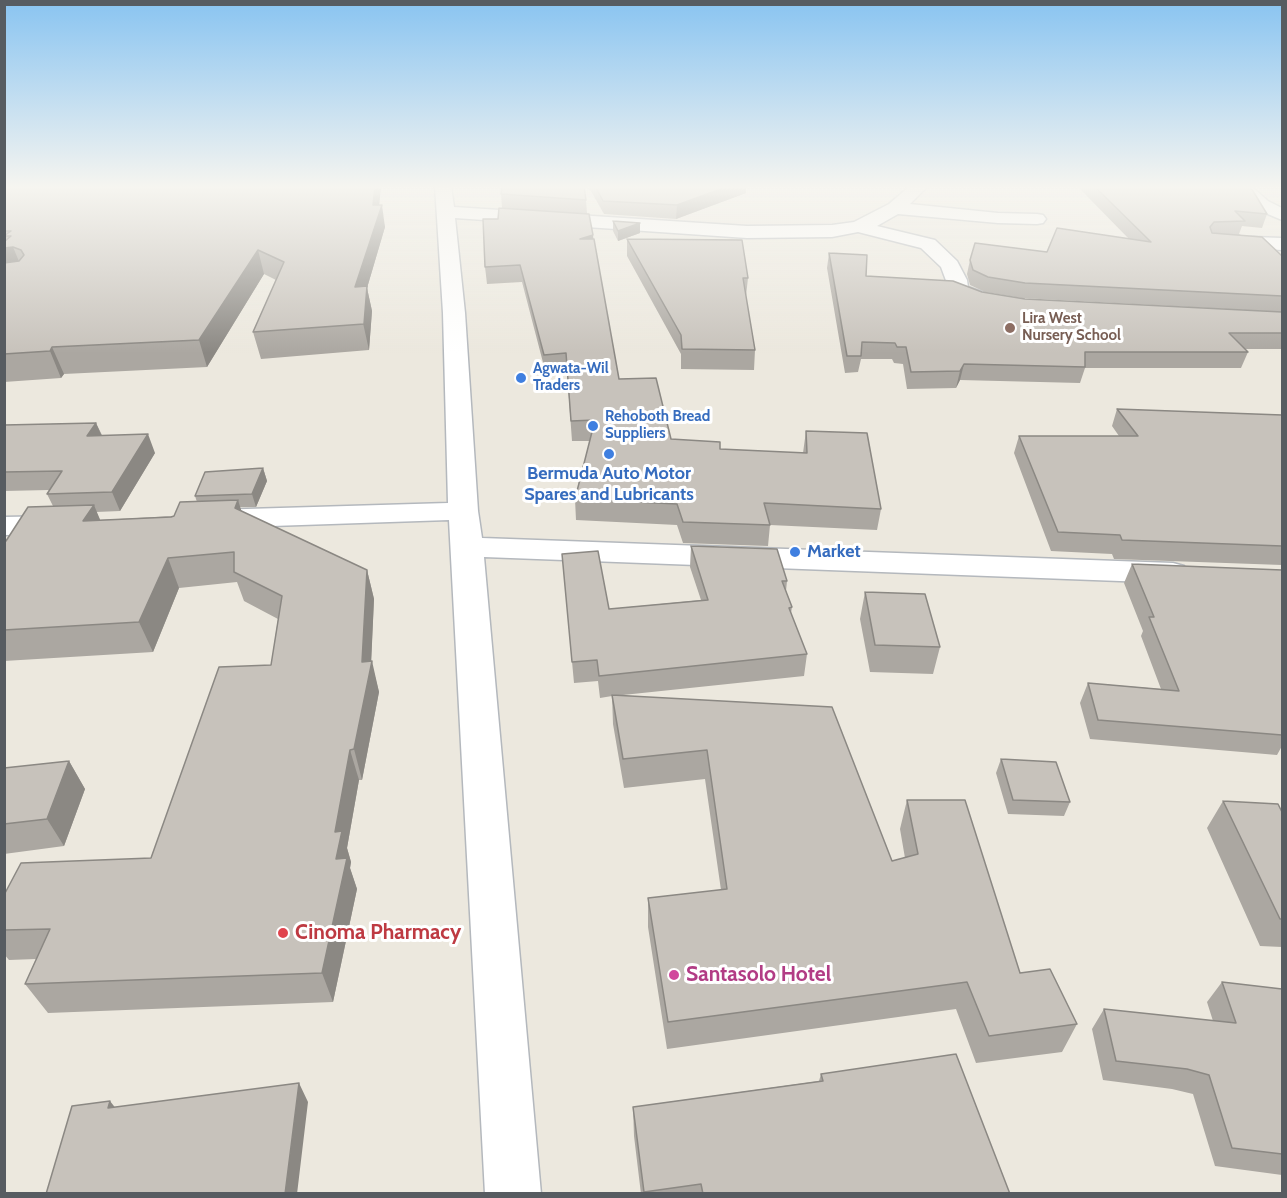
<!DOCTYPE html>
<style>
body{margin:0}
#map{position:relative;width:1287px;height:1198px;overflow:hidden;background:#ece8de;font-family:Cabin,sans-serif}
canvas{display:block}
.frame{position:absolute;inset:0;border:6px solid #575c61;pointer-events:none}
</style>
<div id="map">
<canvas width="1287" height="1198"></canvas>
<div class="frame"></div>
</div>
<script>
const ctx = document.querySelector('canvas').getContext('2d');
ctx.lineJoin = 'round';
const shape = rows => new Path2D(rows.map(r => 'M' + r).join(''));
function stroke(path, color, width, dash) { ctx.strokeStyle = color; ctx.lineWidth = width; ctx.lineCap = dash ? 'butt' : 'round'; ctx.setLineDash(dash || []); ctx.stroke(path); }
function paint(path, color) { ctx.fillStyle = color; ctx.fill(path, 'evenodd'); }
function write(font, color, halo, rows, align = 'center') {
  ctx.font = font + ' Cabin,sans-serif'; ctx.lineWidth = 6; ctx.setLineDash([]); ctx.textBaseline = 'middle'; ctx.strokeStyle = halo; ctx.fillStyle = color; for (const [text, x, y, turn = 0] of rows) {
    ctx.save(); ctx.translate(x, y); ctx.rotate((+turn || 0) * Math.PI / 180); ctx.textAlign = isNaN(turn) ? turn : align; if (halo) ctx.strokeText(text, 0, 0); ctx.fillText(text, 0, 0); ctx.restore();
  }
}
const minor = shape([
 [435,186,451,186,454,207,747,226,832,225,854,222,889,204,910,186,928,186,910,204,998,213,1037,214,1043,215,1046,219,1043,223,1037,224,998,223,898,214,877,226,935,240,957,261,967,280,968,287,1000,298,1004,302,1000,306,993,308,963,300,951,294,941,267,921,248,858,232,832,237,747,238,455,218,465,313,478,511,482,538,1173,563,1184,566,1189,573,1184,580,1173,583,484,557,541,1194,485,1194,449,520,213,528,202,525,198,519,202,513,213,510,448,503,443,313,435,186],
 [1234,186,1251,186,1268,201,1282,208,1282,220,1256,209,1234,186],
 [1224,236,1282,238,1282,250,1217,246,1215,242,1217,238,1224,236],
 [60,516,71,519,75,525,71,531,60,534,4,535,4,517,60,516]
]);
const wall = shape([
 [4,186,381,186,379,205,385,227,367,288,372,311,369,350,261,359,253,332,276,280,264,274,207,367,64,374,61,378,4,382],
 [588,186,746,186,746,193,676,219,604,214],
 [1077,186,1248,186,1267,214,1262,228,1242,226,1239,234,1282,256,1282,312,1021,298,985,292,970,285,967,274,970,260,1047,252,1129,239],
 [501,194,586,200,587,213,593,235,619,379,671,439,720,449,803,453,806,431,881,509,877,530,770,525,768,546,683,543,677,525,576,520,575,499,590,441,572,441,567,372,546,374,522,282,487,284,485,267,498,219,502,208],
 [613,221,640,233,618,241,613,231],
 [627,239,748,278,746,296,755,350,754,370,681,369,681,354,627,256],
 [829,253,866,276,982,292,1025,299,1282,312,1282,349,1245,349,1248,352,1241,368,1085,368,1080,383,960,380,956,388,907,389,903,364,894,363,892,359,861,359,858,372,845,373,827,268],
 [1117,409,1282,415,1282,565,1114,559,1112,554,1051,551,1014,453,1019,436,1119,436,1112,426],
 [96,423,102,435,155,453,120,511,96,512,100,520,174,516,197,502,195,496,263,468,267,481,256,507,240,507,241,511,367,570,374,599,371,661,379,692,362,780,359,780,347,848,351,862,350,868,357,889,333,1002,48,1013,25,984,36,959,9,960,4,954,4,895,151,858,271,665,278,619,244,601,237,582,179,588,153,652,4,661,4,541,53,506,47,494,49,490,4,491,4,425],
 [691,546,787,581,786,591,792,607,791,613,807,654,804,676,623,695,892,861,905,858,900,829,907,800,1020,973,1077,1024,1062,1052,976,1063,956,1009,667,1049,648,927,648,898,721,890,705,779,624,788,613,724,612,696,600,698,598,681,574,683,562,554,609,609,701,600,690,567],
 [1132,564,1282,570,1282,746,1277,755,1090,739,1080,703,1088,683,1161,689,1141,636,1143,631,1124,583],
 [865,592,940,647,933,674,870,672,860,619],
 [1001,759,1070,802,1064,816,1008,814,996,773],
 [69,761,85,789,64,846,4,854,4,768],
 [1223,801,1282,812,1282,947,1260,946,1207,828],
 [1222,982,1282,989,1282,1175,1215,1166,1193,1094,1172,1089,1103,1080,1092,1029,1104,1009,1213,1021,1207,1002],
 [821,1074,1010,1194,641,1194,634,1136,633,1107,819,1081]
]);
const shadedWall = shape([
 [375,186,381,186,378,217,382,205,385,227,367,288,372,311,369,350,355,287],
 [729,186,746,186,746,193,676,219,677,205],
 [640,223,640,233,618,241,618,231],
 [593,235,593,251,580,239],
 [13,247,23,271,4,267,4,248],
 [258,250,264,274,207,367,199,340],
 [52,347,64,374,61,378,50,351],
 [964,364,960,380,956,388,960,371],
 [96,423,104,441,87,436],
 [148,434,155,453,120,511,112,492],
 [263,468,267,481,256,507,252,494],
 [238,500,247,529,235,508],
 [94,505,106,534,83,521],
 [168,558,179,588,153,652,139,622],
 [367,570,374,599,371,666,372,661,379,692,362,780,354,749,362,662],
 [350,750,359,780,347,848,351,862,350,868,357,889,333,1002,322,973,336,859,335,832],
 [69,761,85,789,64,846,47,819],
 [299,1083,308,1102,297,1194,285,1194],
 [110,1101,124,1119,108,1108]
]);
const building = shape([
 [4,186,375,186,373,205,382,205,355,287,367,286,364,324,253,332,284,262,258,250,199,340,52,347,50,351,4,354,4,263,19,261,24,255,21,250,13,247,4,248,4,242,11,236,4,236,11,231,4,231,4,186],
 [502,186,584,186,586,200,501,194,502,186],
 [595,186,729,186,677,205,603,201,595,186],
 [1094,186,1248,186,1253,191,1267,214,1235,211,1245,221,1214,222,1210,227,1212,233,1262,237,1282,256,1282,296,1025,283,988,277,973,270,970,260,975,243,1047,252,1057,228,1151,242,1094,186],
 [499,208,589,214,593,235,580,239,594,239,619,379,656,378,671,439,720,442,720,449,807,453,806,431,867,433,881,509,764,503,770,525,683,522,677,504,575,499,595,420,571,421,566,353,544,355,520,265,485,267,483,219,498,219,499,208],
 [613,221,640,223,618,231,613,221],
 [627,239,742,240,748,278,743,278,755,350,682,349,681,335,627,239],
 [829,253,867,255,866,276,953,281,982,292,1025,299,1282,312,1282,333,1229,333,1248,352,1085,352,1085,367,964,364,960,371,911,372,906,347,897,347,895,343,862,342,861,356,847,356,829,253],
 [1117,409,1282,415,1282,546,1122,540,1120,535,1058,532,1019,436,1138,436,1117,409],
 [96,423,87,436,148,434,112,492,47,494,62,471,4,472,4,425,96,423],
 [263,468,252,494,195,496,205,472,263,468],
 [238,500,235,508,367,570,362,662,372,661,354,749,350,750,335,832,342,831,336,859,347,858,322,973,25,984,50,929,4,930,4,895,21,863,151,858,219,667,271,665,282,596,234,572,234,552,168,558,139,622,4,630,4,541,6,541,28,507,94,505,83,521,171,517,174,516,180,502,238,500],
 [691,546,777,549,787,581,782,581,792,607,789,608,807,654,599,676,597,660,572,662,562,554,598,551,609,609,708,600,691,546],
 [1132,564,1282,570,1282,735,1098,720,1088,683,1179,691,1149,617,1154,617,1132,564],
 [865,592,925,594,940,647,875,645,865,592],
 [612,695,832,707,892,861,918,854,907,800,965,800,1020,973,1050,969,1077,1024,989,1036,967,982,668,1022,648,898,727,889,707,750,623,759,612,695],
 [1001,759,1056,762,1070,802,1013,800,1001,759],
 [69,761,47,819,4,824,4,768,69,761],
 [1223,801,1278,804,1282,812,1282,919,1280,919,1223,801],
 [1222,982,1282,989,1282,1154,1232,1148,1209,1075,1187,1069,1116,1061,1104,1009,1236,1023,1222,982],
 [956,1054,1010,1194,703,1194,701,1184,644,1192,633,1107,823,1081,821,1074,956,1054],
 [299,1083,285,1194,46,1194,72,1106,110,1101,108,1108,299,1083]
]);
const markers = [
 [1010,328,6,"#8d6e63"],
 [521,378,6,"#3f7fe0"],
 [593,426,6,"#3f7fe0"],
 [609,454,6,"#3f7fe0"],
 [795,552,6,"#3f7fe0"],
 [283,933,6,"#e0444e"],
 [674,975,6,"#d1479c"]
];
const farEducationnames = [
 ["Lira West",1022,319],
 ["Nursery School",1022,336]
];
const farShopnames = [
 ["Agwata-Wil",533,369],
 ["Traders",533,386],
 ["Rehoboth Bread",605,417],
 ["Suppliers",605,434]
];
const shopNames = [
 ["Bermuda Auto Motor",609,474],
 ["Spares and Lubricants",609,495],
 ["Market",807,552,"left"]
];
const nearHealthnames = [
 ["Cinoma Pharmacy",295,933]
];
const nearHotelnames = [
 ["Santasolo Hotel",686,975]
];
stroke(minor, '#b4b8bd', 3);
paint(minor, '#fff');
paint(wall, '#aba7a1');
paint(shadedWall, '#8b8883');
paint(building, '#c7c2bb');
stroke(building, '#8b8883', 1.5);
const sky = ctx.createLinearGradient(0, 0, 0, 353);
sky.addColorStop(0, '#89c4f1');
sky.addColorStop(0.53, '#f6f5f0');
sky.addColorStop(1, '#f6f5f000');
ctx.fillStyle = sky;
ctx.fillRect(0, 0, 1287, 353);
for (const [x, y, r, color] of markers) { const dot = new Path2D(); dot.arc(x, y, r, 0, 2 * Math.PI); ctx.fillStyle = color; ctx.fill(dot); stroke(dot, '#fff', 2); }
write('bold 15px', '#785e54', '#fff', farEducationnames, 'left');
write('bold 15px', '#366cbe', '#fff', farShopnames, 'left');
write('bold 18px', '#366cbe', '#fff', shopNames);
write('bold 21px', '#be3a42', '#fff', nearHealthnames, 'left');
write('bold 21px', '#b23c85', '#fff', nearHotelnames, 'left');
</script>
